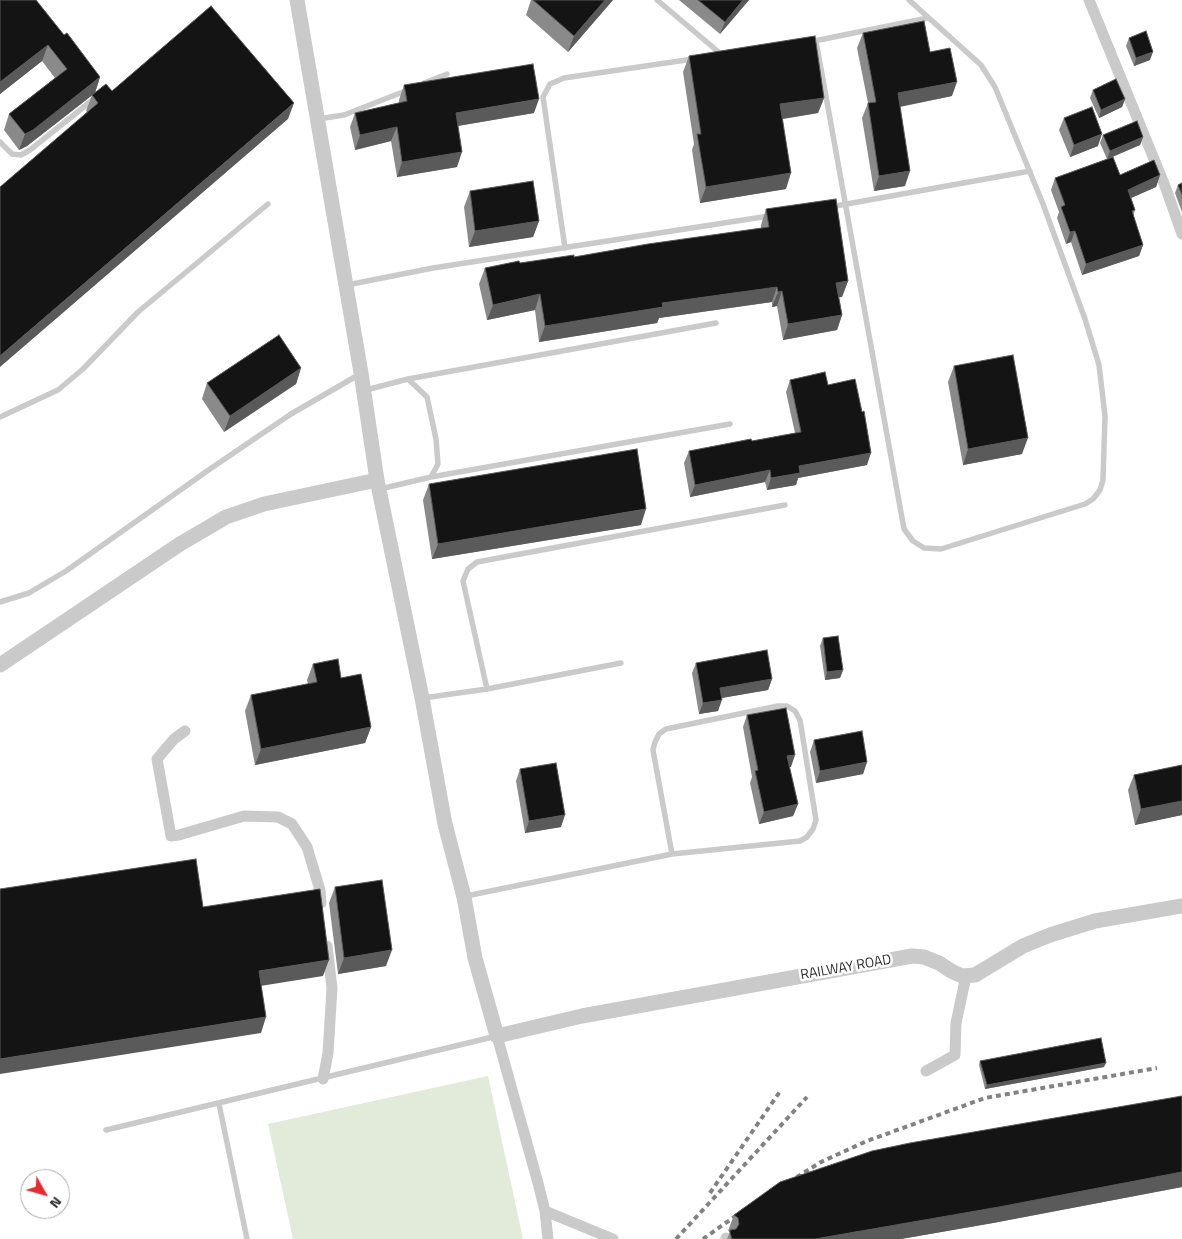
<!DOCTYPE html>
<style>
body{margin:0}
#map{position:relative;width:1182px;height:1239px;overflow:hidden;background:#fff;font-family:"Titillium Web",sans-serif}
canvas{display:block}
.north{position:absolute;left:20px;top:1169px;width:50px;height:50px;box-sizing:border-box;background:#fff;border:1px solid #ababab;border-radius:50%;rotate:128deg;font-size:14px;font-weight:700;line-height:20px;text-align:center;color:#2d2d2d}
.north::after{content:'';display:block;margin:auto;width:18px;height:22px;background:#e62c30;clip-path:polygon(50% 0,100% 100%,50% 72%,0 100%)}
</style>
<div id="map">
<canvas width="1182" height="1239"></canvas>
<div class="north">N</div>
</div>
<script>
const ctx = document.querySelector('canvas').getContext('2d');
ctx.lineJoin = 'round';
function paint(path, color) { ctx.fillStyle = color; ctx.fill(path, 'evenodd'); }
const shape = rows => new Path2D(rows.map(r => 'M' + r).join(''));
function stroke(path, color, width, dash) { ctx.strokeStyle = color; ctx.lineWidth = width; ctx.lineCap = dash ? 'butt' : 'round'; ctx.setLineDash(dash || []); ctx.stroke(path); }
function write(font, color, halo, rows, align = 'center') {
  ctx.font = font + ' "Titillium Web",sans-serif'; ctx.lineWidth = 5; ctx.setLineDash([]); ctx.textBaseline = 'middle'; ctx.strokeStyle = halo; ctx.fillStyle = color; for (const [text, x, y, turn = 0] of rows) {
    ctx.save(); ctx.translate(x, y); ctx.rotate((+turn || 0) * Math.PI / 180); ctx.textAlign = isNaN(turn) ? turn : align; if (halo) ctx.strokeText(text, 0, 0); ctx.fillText(text, 0, 0); ctx.restore();
  }
}
const green = shape([
 [488,1076,523,1239,293,1239,268,1124]
]);
const service = shape([
 [657,0,721,54],
 [814,41,928,18],
 [816,41,904,529,913,541,924,548,941,549,1085,504,1093,499,1100,490,1103,480,1105,416,1099,365,1085,319,1043,204,995,87,981,65,909,0],
 [424,83,447,74],
 [318,119,344,115,408,90],
 [0,142,12,154,21,155,30,150,95,98],
 [830,207,1030,171],
 [565,248,543,97,550,84,564,78,693,59],
 [347,285,433,268,769,216],
 [408,379,716,323],
 [366,390,408,379,427,397,436,439,438,464,431,477,380,489],
 [0,417,58,390,83,369,138,312,268,204],
 [431,477,730,424],
 [0,602,29,593,66,571,210,469,291,414,360,374],
 [487,689,463,581,468,569,477,562,785,505],
 [423,698,487,689,621,663],
 [466,896,672,854,800,841,807,837,813,829,816,820,800,720,795,711,787,706,778,706,666,729,659,734,655,742,653,750,672,854],
 [219,1104,247,1239],
 [106,1130,497,1036]
]);
const minor = shape([
 [1089,0,1165,186,1182,234],
 [185,731,174,739,157,759,171,836,179,835,244,816,278,817,292,824,307,847,320,890,321,903],
 [497,1036,538,1183,545,1211,548,1239],
 [926,1071,955,1055,956,1023,966,976],
 [323,1079,328,1053,332,988,327,946],
 [545,1211,613,1239],
 [726,1239,726,1238]
]);
const tertiary = shape([
 [377,480,422,698,445,824,464,897,475,958,497,1036,582,1016,912,956,924,957,939,963,951,971,962,976,975,975,1023,946,1050,935,1095,921,1182,906],
 [0,665,180,544,226,517,264,504,377,480,361,373,297,0]
]);
const rail = shape([
 [789,1182,821,1162,867,1141,985,1098,1157,1068],
 [710,1193,781,1090],
 [676,1239,807,1097],
 [703,1239,744,1210]
]);
const wall = shape([
 [0,0,64,35,100,77,95,93,27,146,19,150,4,130,9,114,55,78,42,61,0,94],
 [531,0,613,0,568,52,526,15],
 [679,0,749,0,720,34],
 [863,33,930,52,952,96,900,107,905,186,874,191,862,118,868,103,857,48],
 [1129,38,1150,60,1134,66,1126,46],
 [689,56,824,98,818,113,783,119,786,189,700,203,692,150,694,144,683,72],
 [404,85,534,113,458,126,457,167,397,177,391,141,355,150,350,127,355,113,399,103,399,100],
 [1093,90,1125,99,1122,107,1099,118,1090,98],
 [112,91,288,119,87,112,86,111,92,95],
 [1064,118,1098,146,1070,157,1059,130],
 [1103,135,1143,137,1140,145,1108,159,1120,175,1160,175,1156,187,1131,198,1135,210,1133,216,1143,245,1139,256,1082,275,1071,242,1066,244,1057,218,1059,212,1051,190,1055,178,1107,159,1100,143],
 [1182,183,1182,212,1175,193,1178,185],
 [470,191,539,221,533,237,469,247,464,207],
 [766,209,848,281,842,297,839,297,842,315,837,330,783,340,777,306,772,307,772,302,659,318,657,323,539,342,535,310,487,320,479,284,485,268,574,257,761,228,761,225],
 [954,366,1022,454,963,465,948,382],
 [301,368,296,384,224,432,202,399,207,383],
 [790,380,828,385,867,465,798,478,796,485,767,490,765,482,690,497,684,463,689,451,752,441,795,433,786,392],
 [429,484,641,525,432,559,423,500],
 [823,638,843,670,840,678,825,680,820,646],
 [696,663,772,679,768,690,721,698,718,711,699,714,692,673],
 [313,664,341,678,371,727,365,743,255,765,245,711,251,695,308,684,307,680],
 [747,715,791,767,789,767,798,804,793,816,759,824,750,783,752,777,743,727],
 [814,740,867,762,863,774,816,783,810,752],
 [1182,765,1182,815,1135,825,1128,790,1134,775],
 [520,769,561,827,525,833,516,781],
 [335,887,386,966,338,974,329,903],
 [980,1061,1104,1067,985,1089,979,1065],
 [1182,1096,1182,1187,993,1223,901,1239,727,1239,730,1232,728,1231,734,1215]
]);
const shadedWall = shape([
 [605,0,613,0,568,52,574,36],
 [743,0,749,0,720,34,725,22],
 [48,45,42,61,0,94,0,82],
 [1153,52,1150,60,1134,66,1136,58],
 [100,77,95,93,27,146,19,150,25,134],
 [957,82,952,96,893,108,898,93],
 [824,98,818,113,775,120,780,104],
 [539,99,534,113,451,127,456,113],
 [1125,99,1122,107,1099,118,1101,110],
 [294,103,288,119,0,367,0,356],
 [397,127,391,141,355,150,360,135],
 [1102,134,1098,146,1070,157,1074,145],
 [1143,137,1140,145,1107,159,1110,151],
 [462,152,457,167,397,177,402,162],
 [910,171,905,186,874,191,879,176],
 [791,173,786,189,700,203,706,187],
 [1160,175,1156,187,1124,201,1128,190],
 [539,221,533,237,469,247,475,231],
 [1075,231,1071,242,1066,244,1070,232],
 [1143,245,1139,256,1082,275,1086,264],
 [848,281,842,297,831,298,836,283],
 [777,287,772,302,659,318,657,323,539,342,545,326,662,303],
 [782,291,777,306,772,307,778,292],
 [540,294,535,310,487,320,493,305],
 [842,315,837,330,783,340,788,324],
 [301,368,296,384,224,432,230,416],
 [1028,438,1022,454,963,465,968,449],
 [871,453,867,465,798,478,796,485,767,490,771,478,799,466],
 [770,470,765,482,690,497,695,485],
 [646,509,641,525,432,559,438,544],
 [843,670,840,678,825,680,827,672],
 [772,679,768,690,716,699,720,688],
 [722,700,718,711,699,714,703,703],
 [371,727,365,743,255,765,261,749],
 [795,755,791,767,783,768,787,756],
 [867,762,863,774,816,783,820,771],
 [1182,801,1182,815,1135,825,1141,809],
 [798,804,793,816,759,824,764,812],
 [565,815,561,827,525,833,529,821],
 [392,950,386,966,338,974,344,958],
 [329,960,323,976,254,987,259,971],
 [266,1017,261,1033,0,1074,0,1059],
 [1106,1063,1104,1067,985,1089,987,1085],
 [1182,1172,1182,1187,993,1223,901,1239,815,1239]
]);
const building = shape([
 [0,0,36,0,64,35,67,33,100,77,33,130,25,134,9,114,67,69,48,45,0,82,0,0],
 [533,0,605,0,574,36,533,0],
 [698,0,743,0,725,22,698,0],
 [211,6,294,103,0,356,0,187,98,103,92,95,106,84,112,91,211,6],
 [924,21,930,52,950,48,957,82,898,93,910,171,879,176,868,103,876,102,863,33,924,21],
 [1146,31,1153,52,1136,58,1129,38,1146,31],
 [815,36,824,98,780,104,791,173,706,187,697,134,701,134,689,56,815,36],
 [533,64,539,99,456,113,462,152,402,162,397,127,360,135,355,113,407,101,404,85,533,64],
 [1116,79,1125,99,1101,110,1093,90,1116,79],
 [1092,107,1102,134,1074,145,1064,118,1092,107],
 [1137,121,1143,137,1110,151,1103,135,1137,121],
 [1113,157,1120,175,1154,160,1160,175,1128,190,1135,210,1132,211,1143,245,1086,264,1075,231,1070,232,1061,207,1065,205,1055,178,1113,157],
 [533,181,539,221,475,231,470,191,533,181],
 [1182,183,1182,195,1178,185,1182,183],
 [836,199,848,281,836,283,842,315,788,324,782,291,778,292,777,287,662,303,663,307,545,326,540,294,493,305,485,268,519,261,520,263,574,255,574,257,648,244,769,227,766,209,836,199],
 [279,335,301,368,230,416,207,383,279,335],
 [1013,355,1028,438,968,449,954,366,1013,355],
 [825,372,828,385,855,379,862,412,864,411,871,453,799,466,800,473,771,478,770,470,695,485,689,451,751,439,752,441,801,432,790,380,825,372],
 [637,449,646,509,438,544,429,484,637,449],
 [838,636,843,670,827,672,823,638,838,636],
 [767,650,772,679,720,688,722,700,703,703,696,663,767,650],
 [338,659,341,678,361,674,371,727,261,749,251,695,317,682,313,664,338,659],
 [786,708,795,755,787,756,798,804,764,812,755,771,758,770,747,715,786,708],
 [862,731,867,762,820,771,814,740,862,731],
 [556,763,565,815,529,821,520,769,556,763],
 [1182,765,1182,801,1141,809,1134,775,1182,765],
 [196,859,203,907,320,889,329,960,259,971,266,1017,0,1059,0,889,196,859],
 [382,880,392,950,344,958,335,887,382,880],
 [1101,1038,1106,1063,987,1085,980,1061,1101,1038],
 [1182,1096,1182,1172,999,1207,815,1239,732,1239,730,1233,730,1230,736,1229,739,1224,738,1218,734,1215,780,1182,872,1151,910,1143,1182,1096]
]);
const streetNames = [
 ["RAILWAY ROAD",846,968,-10]
];
paint(green, '#e2ebda');
stroke(service, '#cacaca', 5.5);
stroke(minor, '#cacaca', 11);
stroke(tertiary, '#cacaca', 15);
stroke(rail, '#828282', 4, [5, 4]);
paint(wall, '#8a8a8a');
paint(shadedWall, '#5a5a5a');
paint(building, '#141414');
stroke(building, '#5a5a5a', 1);
write('14px', '#2d2d2d', '#fff', streetNames);
</script>
